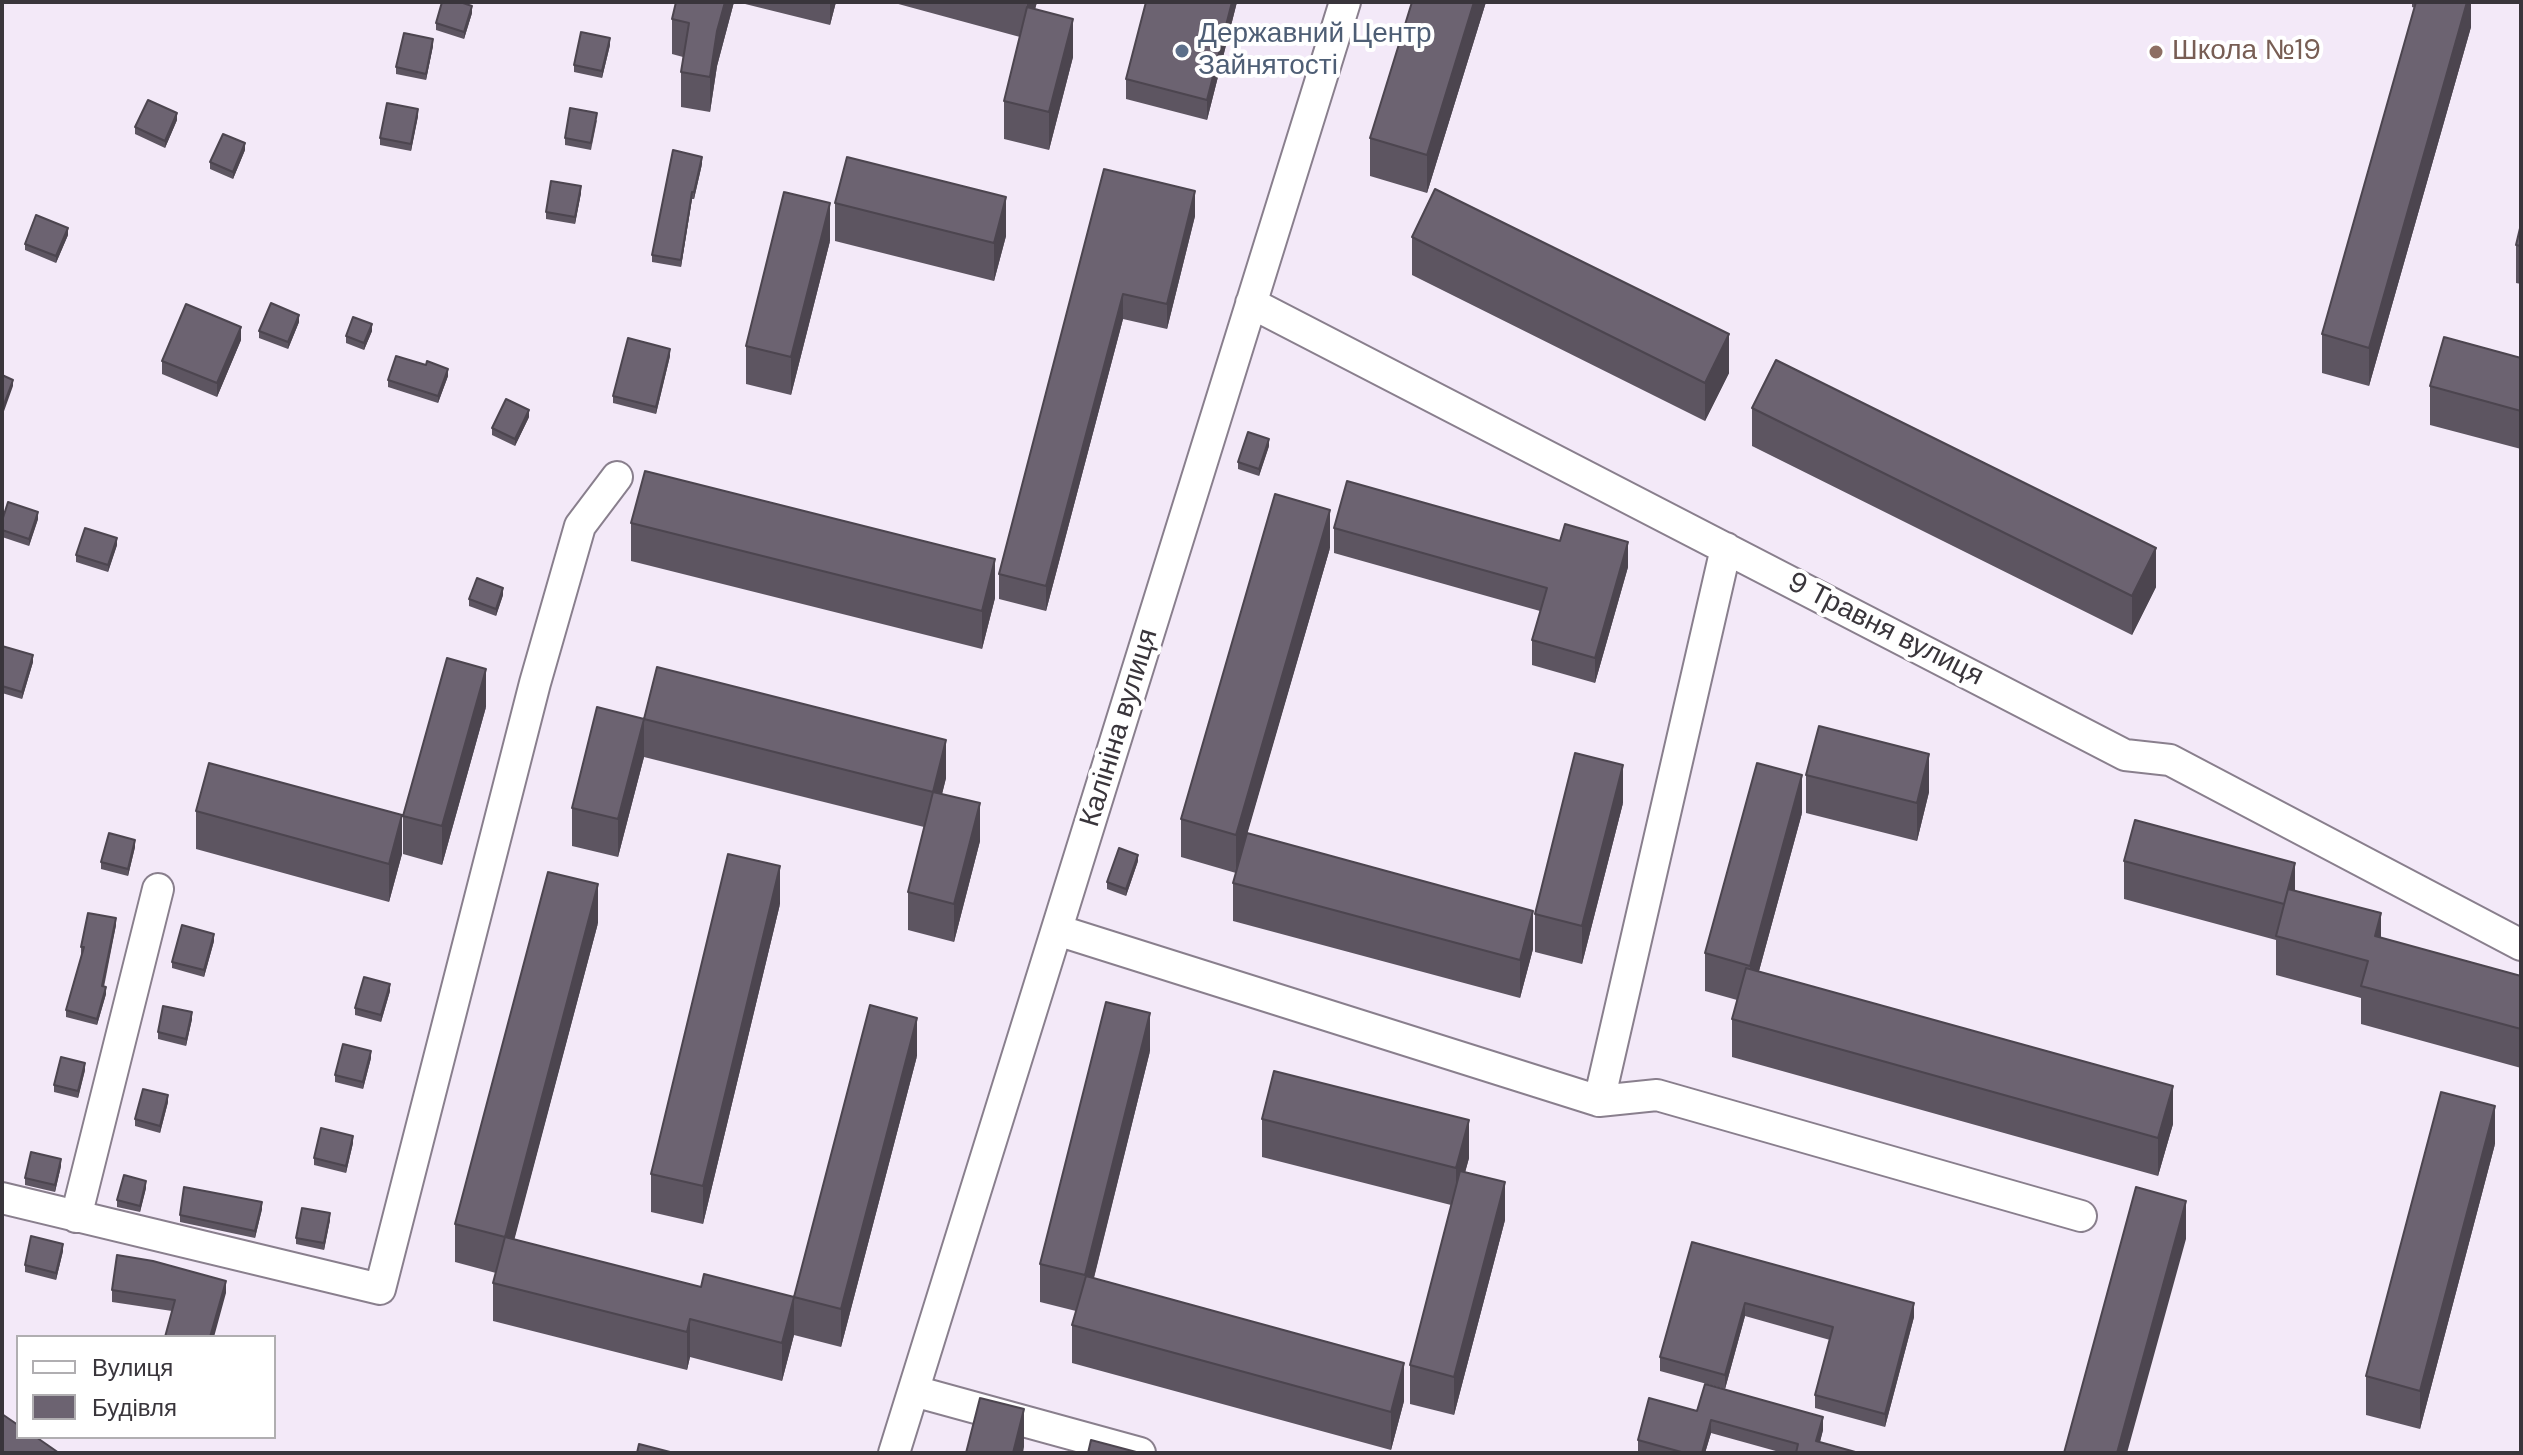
<!DOCTYPE html>
<meta charset="utf-8">
<style>
body{margin:0}
#map{position:relative;width:2523px;height:1455px;overflow:hidden;background:#f3e9f8;font-family:"DM Sans",sans-serif}
canvas{display:block}
.frame{position:absolute;inset:0;border:4px solid #39353b;pointer-events:none}
.legend{position:absolute;left:16px;top:1335px;width:260px;height:104px;box-sizing:border-box;background:#fff;border:2px solid #b0aeb1;margin:0;padding:10px 14px;list-style:none;font-size:24px;color:#39353b}
.legend li{display:flex;align-items:center;gap:16px;height:40px}
.legend b{width:40px;border:2px solid #b0aeb1}
</style>
<div id="map">
<canvas width="2523" height="1455"></canvas>
<div class="frame"></div>
<ul class="legend">
<li><b style="height:10px;background:#fff"></b>Вулиця</li>
<li><b style="height:22px;background:#6c6371"></b>Будівля</li>
</ul>
</div>
<script>
const ctx = document.querySelector('canvas').getContext('2d');
ctx.lineJoin = 'round';
const shape = rows => new Path2D(rows.map(r => 'M' + r).join(''));
function stroke(path, color, width, dash) { ctx.strokeStyle = color; ctx.lineWidth = width; ctx.lineCap = dash ? 'butt' : 'round'; ctx.setLineDash(dash || []); ctx.stroke(path); }
function paint(path, color) { ctx.fillStyle = color; ctx.fill(path, 'evenodd'); }
function write(font, color, halo, rows, align = 'center') {
  ctx.font = font + ' "DM Sans",sans-serif'; ctx.lineWidth = 8; ctx.setLineDash([]); ctx.textBaseline = 'middle'; ctx.strokeStyle = halo; ctx.fillStyle = color; for (const [text, x, y, turn = 0] of rows) {
    ctx.save(); ctx.translate(x, y); ctx.rotate((+turn || 0) * Math.PI / 180); ctx.textAlign = isNaN(turn) ? turn : align; if (halo) ctx.strokeText(text, 0, 0); ctx.fillText(text, 0, 0); ctx.restore();
  }
}
const minor = shape([
 [1251,303,2125,755,2170,760,2521,945],
 [1057,930,1599,1101,1726,548],
 [1599,1101,1657,1095,2081,1216],
 [2,1198,380,1289,535,683,580,526,617,477],
 [76,1217,158,889],
 [914,1391,1140,1453],
 [894,1453,1345,2]
]);
const wall = shape([
 [676,2,734,2,717,66,710,112,681,107,681,72,683,57,672,54,672,19],
 [737,2,836,2,830,25],
 [891,2,1037,2,1035,9,1073,57,1049,150,1004,139,1004,101,1020,37],
 [1146,2,1237,2,1207,120,1126,99,1126,79],
 [1412,2,1486,2,1427,193,1370,176,1370,138],
 [2412,2,2471,2,2471,27,2369,386,2322,373,2322,334,2415,8,2412,7],
 [472,13,464,39,436,30,436,23],
 [610,45,602,78,574,72,574,65],
 [433,46,426,80,396,74,396,67],
 [418,116,411,151,380,145,380,138],
 [177,120,165,148,135,134,135,127],
 [597,120,591,150,565,145,565,138],
 [245,150,233,179,210,169,210,162],
 [702,164,694,199,692,199,681,267,652,262,652,255],
 [1104,169,1195,216,1167,329,1123,319,1046,611,999,599,999,574],
 [581,193,575,224,546,219,546,212],
 [835,203,1006,236,994,281,835,241],
 [2521,224,2521,284,2516,283,2516,245],
 [68,235,56,263,25,250,25,244],
 [1412,237,1729,373,1705,421,1412,275],
 [830,241,791,395,746,384,746,346],
 [299,322,288,349,259,338,259,331],
 [372,331,364,350,346,343,346,336],
 [241,340,217,397,162,374,162,361],
 [670,356,656,414,613,403,613,396],
 [2521,358,2521,449,2430,425,2430,386],
 [426,365,448,376,438,403,388,387,388,380],
 [1752,408,2156,587,2132,635,1752,446],
 [529,417,515,446,492,435,492,428],
 [1269,446,1259,476,1238,469,1238,462],
 [38,519,29,546,2,537,2,521],
 [631,523,995,598,982,649,631,561],
 [1334,528,1628,567,1595,683,1532,665,1532,640,1540,611,1334,553],
 [117,545,108,572,76,562,76,555],
 [1330,548,1247,833,1533,949,1520,998,1233,921,1233,883,1236,873,1181,857,1181,819],
 [503,595,496,616,469,606,469,599],
 [2,646,33,662,22,699,2,693],
 [486,707,442,865,403,854,403,816],
 [644,719,946,778,942,794,980,841,954,942,908,930,908,892,924,827,644,757,618,857,572,846,572,808],
 [1806,775,1929,792,1917,841,1806,813],
 [1623,803,1582,964,1535,952,1535,914],
 [196,811,402,854,389,902,196,849],
 [1802,813,1759,971,2173,1124,2158,1176,1732,1057,1732,1019,1737,1000,1705,991,1705,953],
 [135,847,128,876,101,869,101,862],
 [1138,861,1126,896,1107,889,1107,882],
 [2124,861,2295,890,2381,938,2521,976,2521,1068,2361,1024,2361,998,2276,975,2276,940,2124,899],
 [780,904,703,1224,651,1212,651,1174],
 [598,923,514,1239,701,1287,794,1297,917,1056,841,1347,794,1335,782,1381,690,1357,687,1370,493,1321,493,1283,496,1273,455,1262,455,1224],
 [116,925,104,987,106,994,97,1025,66,1017,66,1010,82,954,81,954,81,947],
 [214,941,204,977,172,968,172,962],
 [390,991,381,1022,355,1015,355,1008],
 [192,1019,186,1046,158,1039,158,1032],
 [1150,1051,1094,1278,1404,1401,1391,1450,1072,1363,1072,1325,1076,1311,1040,1302,1040,1264],
 [371,1058,363,1089,335,1082,335,1075],
 [85,1070,78,1098,54,1092,54,1085],
 [168,1102,160,1133,135,1126,135,1119],
 [1262,1119,1469,1158,1465,1172,1505,1220,1454,1415,1410,1404,1410,1365,1451,1205,1262,1157],
 [353,1143,346,1173,314,1165,314,1158],
 [2495,1144,2420,1429,2366,1415,2366,1376],
 [61,1166,55,1192,25,1185,25,1178],
 [146,1188,140,1212,117,1207,117,1200],
 [262,1209,255,1238,180,1222,180,1215],
 [330,1220,324,1250,296,1244,296,1238],
 [1692,1242,1914,1317,1885,1427,1815,1408,1815,1395,1830,1340,1745,1316,1725,1389,1660,1371,1660,1357],
 [63,1251,56,1280,25,1272,25,1265],
 [112,1290,226,1293,172,1311,112,1302],
 [1697,1411,1823,1430,1820,1442,1859,1453,1783,1453,1711,1433,1705,1453,1638,1453,1638,1440]
]);
const shadedWall = shape([
 [725,2,734,2,717,66,710,112,710,77,717,31],
 [830,2,836,2,830,25],
 [1027,2,1037,2,1027,39],
 [1232,2,1237,2,1207,120,1207,100],
 [1474,2,1486,2,1427,193,1427,155],
 [2463,2,2471,2,2471,27,2369,386,2369,348],
 [472,6,472,13,464,39,464,32],
 [1073,19,1073,57,1049,150,1049,112],
 [610,38,610,45,602,78,602,71],
 [433,39,433,46,426,80,426,74],
 [418,109,418,116,411,151,411,144],
 [177,113,177,120,165,148,165,141],
 [245,143,245,150,233,179,233,172],
 [702,157,702,164,694,199,694,192],
 [581,186,581,193,575,224,575,217],
 [1195,191,1195,216,1167,329,1167,304],
 [692,192,692,199,681,267,681,260],
 [1006,197,1006,236,994,281,994,243],
 [830,203,830,241,791,395,791,357],
 [68,228,68,235,56,263,56,256],
 [1123,294,1123,319,1046,611,1046,586],
 [299,315,299,322,288,349,288,342],
 [372,324,372,331,364,350,364,343],
 [241,327,241,340,217,397,217,383],
 [1729,334,1729,373,1705,421,1705,383],
 [670,349,670,356,656,414,656,407],
 [448,369,448,376,438,403,438,396],
 [13,380,13,386,3,414,3,407],
 [529,410,529,417,515,446,515,439],
 [1269,439,1269,446,1259,476,1259,469],
 [1330,510,1330,548,1236,873,1236,835],
 [38,512,38,519,29,546,29,539],
 [117,538,117,545,108,572,108,565],
 [1628,542,1628,567,1595,683,1595,658],
 [2156,548,2156,587,2132,635,2132,596],
 [995,559,995,598,982,649,982,611],
 [503,588,503,595,496,616,496,609],
 [33,655,33,662,22,699,22,692],
 [486,669,486,707,442,865,442,826],
 [644,719,644,757,618,857,618,819],
 [946,740,946,778,933,830,933,792],
 [1929,754,1929,792,1917,841,1917,803],
 [1623,765,1623,803,1582,964,1582,926],
 [1802,775,1802,813,1750,1004,1750,966],
 [980,803,980,841,954,942,954,904],
 [402,815,402,854,389,902,389,864],
 [135,840,135,847,128,876,128,869],
 [1138,855,1138,861,1126,896,1126,889],
 [2295,863,2295,901,2284,904],
 [780,866,780,904,703,1224,703,1186],
 [598,884,598,923,505,1275,505,1237],
 [1533,911,1533,949,1520,998,1520,960],
 [2381,913,2381,952,2375,936],
 [116,918,116,925,102,993,102,986],
 [214,934,214,941,204,977,204,970],
 [390,984,390,991,381,1022,381,1015],
 [106,987,106,994,97,1025,97,1019],
 [192,1012,192,1019,186,1046,186,1039],
 [1150,1013,1150,1051,1085,1313,1085,1275],
 [917,1018,917,1056,841,1347,841,1309],
 [371,1051,371,1058,363,1089,363,1082],
 [85,1063,85,1070,78,1098,78,1091],
 [2173,1086,2173,1124,2158,1176,2158,1138],
 [168,1095,168,1102,160,1133,160,1126],
 [2495,1106,2495,1144,2420,1429,2420,1391],
 [1469,1120,1469,1158,1456,1206,1456,1168],
 [353,1136,353,1143,346,1173,346,1166],
 [61,1159,61,1166,55,1192,55,1185],
 [146,1181,146,1188,140,1212,140,1206],
 [1505,1182,1505,1220,1454,1415,1454,1377],
 [2186,1201,2186,1239,2127,1453,2117,1453],
 [262,1202,262,1209,255,1238,255,1231],
 [330,1213,330,1220,324,1250,324,1243],
 [63,1244,63,1251,56,1280,56,1273],
 [226,1281,226,1293,214,1337,210,1337],
 [794,1297,794,1335,782,1381,782,1343],
 [1745,1303,1745,1316,1725,1389,1725,1375],
 [1914,1303,1914,1317,1885,1427,1885,1414],
 [690,1319,690,1357,687,1370,687,1332],
 [1404,1363,1404,1401,1391,1450,1391,1412],
 [1024,1409,1024,1447,1023,1453,1013,1453],
 [1823,1417,1823,1430,1817,1453,1816,1441],
 [1711,1420,1711,1433,1705,1453,1702,1453]
]);
const building = shape([
 [442,2,460,2,472,6,464,32,436,23,442,2],
 [676,2,725,2,717,31,710,77,681,72,689,23,672,19,676,2],
 [1146,2,1232,2,1207,100,1126,79,1146,2],
 [1412,2,1474,2,1427,155,1370,138,1412,2],
 [2416,2,2467,2,2369,348,2322,334,2416,2],
 [1027,7,1073,19,1049,112,1004,101,1027,7],
 [581,32,610,38,602,71,574,65,581,32],
 [404,33,433,39,426,74,396,67,404,33],
 [148,100,177,113,165,141,135,127,148,100],
 [387,103,418,109,411,144,380,138,387,103],
 [570,108,597,113,591,143,565,138,570,108],
 [223,134,245,143,233,172,210,162,223,134],
 [673,150,702,157,694,192,692,192,681,260,652,255,673,150],
 [847,157,1006,197,994,243,835,203,847,157],
 [1104,169,1195,191,1167,304,1123,294,1046,586,999,574,1104,169],
 [551,181,581,186,575,217,546,212,551,181],
 [1435,189,1729,334,1705,383,1412,237,1435,189],
 [784,192,830,203,791,357,746,346,784,192],
 [36,215,68,228,56,256,25,244,36,215],
 [2521,224,2521,246,2516,245,2521,224],
 [271,303,299,315,288,342,259,331,271,303],
 [186,304,241,327,217,383,162,361,186,304],
 [353,317,372,324,364,343,346,336,353,317],
 [2444,337,2521,358,2521,411,2430,386,2444,337],
 [628,338,670,349,656,407,613,396,628,338],
 [396,356,426,365,427,361,448,369,438,396,388,380,396,356],
 [1776,360,2156,548,2132,596,1752,408,1776,360],
 [2,375,13,380,3,407,2,407,2,375],
 [506,399,529,410,515,439,492,428,506,399],
 [1248,432,1269,439,1259,469,1238,462,1248,432],
 [645,471,995,559,982,611,631,523,645,471],
 [1347,481,1560,541,1565,524,1628,542,1595,658,1532,640,1547,588,1334,528,1347,481],
 [1275,494,1330,510,1236,835,1181,819,1275,494],
 [8,502,38,512,29,539,2,530,2,521,8,502],
 [85,528,117,538,108,565,76,555,85,528],
 [477,578,503,588,496,609,469,599,477,578],
 [2,646,33,655,22,692,2,686,2,646],
 [447,658,486,669,442,826,403,816,447,658],
 [657,667,946,740,933,792,644,719,657,667],
 [597,707,644,719,618,819,572,808,597,707],
 [1819,726,1929,754,1917,803,1806,775,1819,726],
 [1575,753,1623,765,1582,926,1535,914,1575,753],
 [209,763,402,815,389,864,196,811,209,763],
 [1757,763,1802,775,1750,966,1705,953,1757,763],
 [933,792,980,803,954,904,908,892,933,792],
 [2135,820,2295,863,2284,904,2124,861,2135,820],
 [109,833,135,840,128,869,101,862,109,833],
 [1247,833,1533,911,1520,960,1233,883,1247,833],
 [1119,848,1138,855,1126,889,1107,882,1119,848],
 [728,854,780,866,703,1186,651,1174,728,854],
 [548,872,598,884,505,1237,455,1224,548,872],
 [2288,889,2381,913,2375,936,2521,976,2521,1029,2361,986,2368,961,2276,936,2288,889],
 [88,913,116,918,102,986,106,987,97,1019,66,1010,84,947,81,947,88,913],
 [182,925,214,934,204,970,172,962,182,925],
 [1746,968,2173,1086,2158,1138,1732,1019,1746,968],
 [364,977,390,984,381,1015,355,1008,364,977],
 [1106,1002,1150,1013,1085,1275,1040,1264,1106,1002],
 [870,1005,917,1018,841,1309,794,1297,870,1005],
 [163,1006,192,1012,186,1039,158,1032,163,1006],
 [343,1044,371,1051,363,1082,335,1075,343,1044],
 [61,1057,85,1063,78,1091,54,1085,61,1057],
 [1274,1071,1469,1120,1456,1168,1262,1119,1274,1071],
 [143,1089,168,1095,160,1126,135,1119,143,1089],
 [2441,1092,2495,1106,2420,1391,2366,1376,2441,1092],
 [321,1128,353,1136,346,1166,314,1158,321,1128],
 [31,1152,61,1159,55,1185,25,1178,31,1152],
 [1460,1171,1505,1182,1454,1377,1410,1365,1460,1171],
 [124,1175,146,1181,140,1206,117,1200,124,1175],
 [184,1187,262,1202,255,1231,180,1215,184,1187],
 [2136,1187,2186,1201,2117,1453,2064,1453,2136,1187],
 [302,1208,330,1213,324,1243,296,1238,302,1208],
 [31,1236,63,1244,56,1273,25,1265,31,1236],
 [505,1237,701,1287,704,1274,794,1297,782,1343,690,1319,687,1332,493,1283,505,1237],
 [1692,1242,1914,1303,1885,1414,1815,1395,1833,1327,1745,1303,1725,1375,1660,1357,1692,1242],
 [117,1255,153,1261,226,1281,210,1337,165,1337,175,1300,112,1290,117,1255],
 [1086,1276,1404,1363,1391,1412,1072,1325,1086,1276],
 [1705,1384,1823,1417,1816,1441,1859,1453,1796,1453,1798,1444,1711,1420,1702,1453,1685,1453,1638,1440,1649,1398,1697,1411,1705,1384],
 [980,1398,1024,1409,1013,1453,966,1453,980,1398],
 [2,1414,18,1425,18,1437,36,1437,59,1453,2,1453,2,1414],
 [1091,1440,1140,1453,1088,1453,1091,1440],
 [639,1444,674,1453,637,1453,639,1444]
]);
const markers = [
 [1182,51,8,"#5c6f8a"],
 [2156,52,8,"#8d6e63"]
];
const serviceNames = [
 ["Державний Центр",1198,35],
 ["Зайнятості",1198,67]
];
const educationNames = [
 ["Школа №19",2172,52]
];
const streetNames = [
 ["9 Травня вулиця",1885,630,27],
 ["Калініна вулиця",1120,728,-73]
];
stroke(minor, '#897f8d', 34);
stroke(minor, '#fff', 30);
paint(wall, '#5d5561');
paint(shadedWall, '#4c454f');
paint(building, '#6c6371');
stroke(building, '#4c454f', 2);
for (const [x, y, r, color] of markers) { const dot = new Path2D(); dot.arc(x, y, r, 0, 2 * Math.PI); ctx.fillStyle = color; ctx.fill(dot); stroke(dot, '#fff', 3); }
write('28px', '#4e5e75', '#fff', serviceNames, 'left');
write('28px', '#785e54', '#fff', educationNames, 'left');
write('28px', '#39353b', '#fff', streetNames);
</script>
